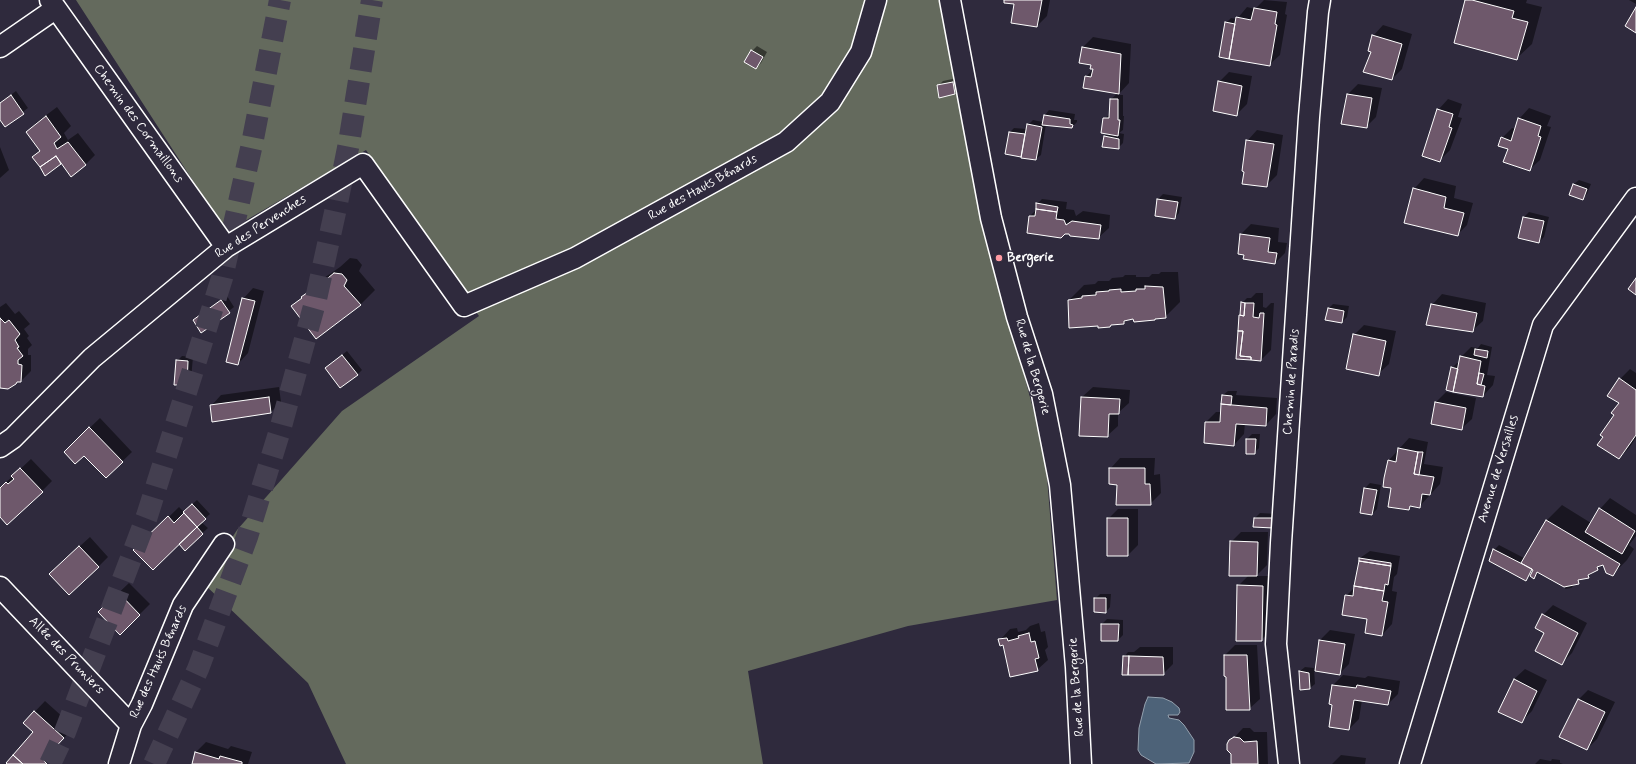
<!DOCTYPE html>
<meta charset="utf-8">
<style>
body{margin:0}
canvas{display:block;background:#2f2a3d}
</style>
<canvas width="1636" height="764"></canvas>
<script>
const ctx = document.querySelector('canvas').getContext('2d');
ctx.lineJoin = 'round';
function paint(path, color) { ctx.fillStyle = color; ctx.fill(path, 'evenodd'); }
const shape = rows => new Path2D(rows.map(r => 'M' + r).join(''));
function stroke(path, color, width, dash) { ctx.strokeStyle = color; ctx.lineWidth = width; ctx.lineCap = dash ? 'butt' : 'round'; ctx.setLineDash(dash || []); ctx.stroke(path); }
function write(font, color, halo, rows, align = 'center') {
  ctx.font = font + ' Mynerve,sans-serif'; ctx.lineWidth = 3; ctx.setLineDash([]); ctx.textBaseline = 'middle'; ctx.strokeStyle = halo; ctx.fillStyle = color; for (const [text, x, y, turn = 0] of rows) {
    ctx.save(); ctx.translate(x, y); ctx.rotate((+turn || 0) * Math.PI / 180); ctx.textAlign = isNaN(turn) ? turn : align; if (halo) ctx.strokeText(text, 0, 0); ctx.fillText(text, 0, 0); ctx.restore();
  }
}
const green = shape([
 [76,0,943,0,984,226,1045,453,1057,600,908,626,748,671,763,764,346,764,308,683,203,583,237,530,342,411,479,316,366,150,226,232]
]);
const water = shape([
 [1148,697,1163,698,1172,702,1179,708,1180,712,1178,715,1168,715,1169,718,1179,720,1184,725,1194,740,1194,752,1189,763,1156,764,1141,755,1138,750,1139,728,1145,704,1148,697]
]);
const shadow = shape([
 [1005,0,1050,0,1047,16,1037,26,1015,3],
 [1264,0,1287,2,1285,14,1287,15,1280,55,1269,65,1226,23,1231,18,1237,19,1247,7,1255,9],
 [1466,0,1527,0,1526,3,1542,7,1532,44,1517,58],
 [1629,0,1636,0,1636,4],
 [1383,25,1412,34,1402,69,1392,79,1364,71,1368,58,1371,56,1373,36],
 [1093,37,1131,44,1129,83,1118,95,1123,95,1123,116,1124,116,1123,130,1119,133,1124,134,1123,143,1118,148,1105,137,1108,133,1104,119,1110,114,1111,99,1118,93,1086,77,1094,68,1092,64,1080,62,1083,47],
 [757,46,767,52,761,63,756,68,752,51],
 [1229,72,1252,76,1247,104,1237,114,1219,82],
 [957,78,960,89,955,94,939,97,938,86,943,81],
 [1358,84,1382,88,1376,117,1366,127,1342,123,1348,94],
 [16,91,28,108,5,125,0,118,0,103],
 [1448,99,1462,104,1458,117,1462,118,1450,150,1440,160,1438,110],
 [57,107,71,126,64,133,68,140,78,133,95,155,85,165,62,163,46,174,34,157,41,150,27,132,37,122],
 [1529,108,1551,116,1547,126,1551,127,1540,160,1529,170,1502,138,1512,128,1516,129,1519,119],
 [1049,110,1075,114,1074,120,1077,120,1077,122,1072,127,1046,124,1041,155,1036,159,1006,154,1009,133,1014,128,1027,129,1028,125,1033,120,1043,122,1045,115],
 [1257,130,1283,135,1277,175,1266,186,1247,141],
 [0,147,9,170,0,178],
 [1424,178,1456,186,1454,198,1473,203,1467,225,1457,235,1414,189],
 [1579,180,1591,184,1587,194,1582,199,1570,194,1574,184],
 [1163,194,1182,197,1179,213,1175,218,1158,199],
 [1042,199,1067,202,1066,209,1074,210,1076,216,1083,211,1110,215,1109,228,1098,238,1070,232,1030,216,1038,208,1037,204],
 [1529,212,1549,217,1544,237,1539,242,1524,217],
 [1251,224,1279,228,1278,242,1287,243,1285,253,1275,263,1241,234],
 [350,258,357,259,362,265,359,271,375,290,360,305,293,306,318,282,340,267],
 [1161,272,1178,272,1180,302,1165,317,1128,319,1124,323,1112,324,1110,326,1099,325,1069,300,1084,285,1095,284,1098,281,1109,281,1112,278,1123,277,1125,275,1136,275,1136,277,1149,277,1152,274,1159,274],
 [253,288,264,291,248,353,238,364,243,299],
 [1256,293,1263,293,1263,307,1266,308,1271,303,1274,303,1271,350,1261,360,1240,316,1242,303,1247,298,1251,298],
 [1442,294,1486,303,1483,321,1472,331,1432,305],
 [227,296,234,307,202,332,194,320],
 [6,303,15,314,19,311,30,324,24,329,29,336,27,338,32,345,28,349,28,355,31,355,31,371,21,381,0,387,0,307],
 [1333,304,1349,306,1347,317,1342,322,1328,309],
 [1364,325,1396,331,1389,364,1378,374,1354,335],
 [1481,344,1492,347,1487,375,1495,376,1493,385,1483,396,1452,368,1457,363,1460,364,1461,357,1471,347,1478,348],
 [347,351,362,370,357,375,331,364],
 [182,356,193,357,191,379,186,384,177,361],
 [1630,369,1636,373,1636,438,1629,448,1619,458,1605,436,1620,403,1620,379],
 [279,387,281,402,271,412,211,406,221,395],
 [1093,387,1130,390,1129,403,1118,413,1118,426,1107,436,1082,397],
 [1228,391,1237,391,1236,395,1277,398,1276,414,1266,425,1245,423,1244,434,1234,445,1206,422,1216,412,1222,412,1223,395],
 [1446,392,1476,398,1472,419,1461,429,1436,402],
 [100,418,132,452,106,477,75,442],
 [1252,434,1260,434,1259,448,1254,453,1247,439],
 [1409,438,1428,442,1424,464,1443,467,1440,484,1419,507,1412,506,1408,509,1392,487,1389,460],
 [1120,458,1155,458,1154,475,1160,474,1161,493,1150,504,1118,484,1110,469],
 [31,459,52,481,42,491,0,516,0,488],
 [1370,483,1381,485,1377,509,1372,514,1365,488],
 [1610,498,1636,515,1636,536,1629,545,1634,549,1627,560,1612,575,1604,564,1602,564,1588,577,1583,578,1571,588,1565,589,1565,587,1539,572,1534,577,1530,575,1526,580,1494,550,1499,545,1524,558,1547,520,1562,505,1591,523,1600,509],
 [197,500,210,514,201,522,208,528,185,549,179,543,145,540,179,507,184,512],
 [1118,509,1138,509,1138,545,1128,555,1108,519],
 [1260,513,1278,514,1272,527,1255,518],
 [1241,532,1268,532,1267,565,1256,576,1273,576,1272,630,1261,640,1238,586,1249,575,1231,542],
 [90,537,108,557,98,567,60,564],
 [1370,551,1400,556,1397,574,1394,577,1392,591,1397,592,1392,624,1382,635,1346,596,1355,587,1360,558],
 [129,583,150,604,120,634,109,602],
 [1100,594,1111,594,1110,607,1106,612,1095,599],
 [1553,605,1587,623,1572,653,1562,663,1545,633,1543,615],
 [1107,619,1123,620,1123,635,1118,640,1102,624],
 [1039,623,1041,632,1045,631,1048,647,1045,650,1048,660,1037,670,1000,640,1010,629,1017,628,1018,632,1026,630,1030,626],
 [1330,630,1355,634,1349,664,1339,674,1316,670,1320,640],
 [1235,645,1257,645,1260,699,1249,709,1225,655],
 [1140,647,1173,647,1173,664,1163,674,1124,657,1128,652,1134,652],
 [1305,667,1314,668,1315,684,1310,688,1301,689,1300,671],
 [1525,669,1547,680,1532,711,1522,721,1514,679],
 [1343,675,1365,678,1368,676,1400,681,1398,694,1388,704,1362,700,1359,719,1349,729,1333,704,1333,685],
 [1588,690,1615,702,1597,739,1587,749,1578,700],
 [45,701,74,727,53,750,56,753,46,764,9,764,35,732,24,723],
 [1243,728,1250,728,1254,732,1267,732,1268,764,1232,764,1233,739],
 [206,742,228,749,231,746,252,752,248,764,193,764,196,752],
 [1341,755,1366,758,1365,764,1332,764],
 [1540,759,1551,761,1552,759,1560,760,1560,763,1563,764,1535,764]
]);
const building = shape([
 [1004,0,1042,0,1037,27,1011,23,1014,4,1004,3,1004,0],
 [1465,0,1472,0,1514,11,1512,18,1528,22,1517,60,1454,43,1465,0],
 [1636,7,1636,33,1625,26,1636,7],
 [1254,8,1277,12,1275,24,1277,25,1270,66,1229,59,1236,17,1251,20,1254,8],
 [1225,22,1235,24,1229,59,1219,57,1225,22],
 [1372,35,1402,44,1392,80,1363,72,1371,52,1368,51,1372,35],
 [1082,47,1121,54,1119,94,1083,88,1085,76,1091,77,1093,69,1090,69,1091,65,1079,63,1082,47],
 [751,50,763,57,756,69,744,62,751,50],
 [1218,81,1242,86,1237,116,1213,111,1218,81],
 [953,82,955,94,939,98,937,85,953,82],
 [1347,94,1372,98,1367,128,1341,124,1347,94],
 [11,95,24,114,5,127,0,120,0,103,11,95],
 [1110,99,1118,99,1118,120,1120,120,1118,136,1101,133,1103,118,1109,118,1110,99],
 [1437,109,1453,114,1449,127,1452,128,1440,162,1422,156,1437,109],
 [1044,115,1070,119,1070,124,1073,125,1072,128,1042,125,1044,115],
 [46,116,61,137,54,143,57,149,68,142,86,165,71,177,56,156,40,167,32,157,40,151,26,132,46,116],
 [1518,118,1541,126,1538,136,1541,137,1530,171,1503,162,1508,149,1498,146,1501,137,1511,141,1518,118],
 [1027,124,1042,127,1036,160,1021,158,1027,124],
 [1009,132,1025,134,1021,157,1005,154,1009,132],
 [1104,136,1119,139,1119,149,1102,147,1104,136],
 [1246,140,1274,144,1267,187,1242,184,1244,172,1242,171,1246,140],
 [56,156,61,164,45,176,40,167,56,156],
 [1573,184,1587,189,1583,200,1569,195,1573,184],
 [1413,188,1446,197,1444,208,1464,213,1458,236,1404,223,1413,188],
 [1157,199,1178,202,1175,219,1155,216,1157,199],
 [1036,203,1058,207,1057,212,1036,209,1036,203],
 [1036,209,1057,212,1056,219,1064,220,1066,225,1072,221,1101,225,1099,239,1070,236,1069,234,1065,234,1061,238,1027,233,1029,216,1035,216,1036,209],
 [1523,217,1544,221,1539,243,1518,238,1523,217],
 [1240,234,1270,238,1268,252,1277,253,1275,264,1243,259,1244,255,1238,254,1240,234],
 [334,273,342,274,347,280,344,286,361,305,316,339,291,306,302,298,301,297,323,282,334,273],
 [1636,278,1636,295,1628,289,1636,278],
 [1145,286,1163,287,1166,318,1155,319,1155,320,1134,322,1133,319,1124,321,1124,324,1111,325,1110,327,1098,328,1098,326,1069,328,1068,300,1082,298,1082,296,1096,295,1096,292,1109,291,1109,290,1121,289,1121,292,1136,291,1136,289,1145,289,1145,286],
 [242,298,255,301,238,365,226,362,242,298],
 [221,300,230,313,201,333,193,320,221,300],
 [1241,302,1245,303,1244,316,1240,315,1241,302],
 [1245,303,1254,303,1253,317,1259,318,1260,313,1264,313,1261,361,1251,360,1251,357,1240,356,1243,331,1238,331,1239,315,1244,316,1245,303],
 [1431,304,1477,313,1473,332,1426,325,1431,304],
 [1328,308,1344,311,1342,323,1325,320,1328,308],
 [0,318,5,323,9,320,20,334,15,340,19,347,17,348,23,356,18,360,18,364,22,365,21,382,17,382,16,384,8,389,0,388,0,318],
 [1238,331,1243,331,1240,356,1251,357,1251,360,1236,359,1238,331],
 [1353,334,1386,341,1379,376,1346,369,1353,334],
 [1475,349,1488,351,1487,358,1474,355,1475,349],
 [342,355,358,375,340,388,325,368,342,355],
 [1460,356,1481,361,1477,384,1485,386,1483,397,1453,392,1460,356],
 [176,360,188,361,187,385,174,385,176,360],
 [1451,367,1458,369,1453,392,1446,390,1451,367],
 [1479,373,1484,374,1481,385,1477,384,1479,373],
 [1619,378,1636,390,1636,435,1619,459,1597,445,1603,437,1600,435,1614,415,1611,413,1619,403,1607,396,1619,378],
 [1222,395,1232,396,1231,405,1221,404,1222,395],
 [269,397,271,413,212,422,210,405,269,397],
 [1081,397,1120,399,1119,414,1109,414,1108,437,1079,436,1081,397],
 [1435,402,1466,408,1462,430,1431,424,1435,402],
 [1221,404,1267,408,1266,426,1236,424,1234,446,1204,443,1205,422,1220,422,1221,404],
 [89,427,123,462,106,478,84,456,75,464,64,452,89,427],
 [1246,439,1256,439,1255,454,1246,454,1246,439],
 [1398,448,1418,452,1414,474,1434,477,1430,495,1422,494,1420,508,1410,506,1409,510,1388,507,1391,488,1383,487,1384,478,1388,460,1396,462,1398,448],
 [1418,452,1423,452,1419,475,1414,474,1418,452],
 [20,468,43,492,7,525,0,517,0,488,6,482,8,484,14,479,11,476,20,468],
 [1109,468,1145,468,1145,484,1150,484,1151,505,1116,505,1117,485,1109,484,1109,468],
 [1364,488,1377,490,1372,515,1360,513,1364,488],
 [192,504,206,519,197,527,183,512,192,504],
 [1599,508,1635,531,1622,554,1585,532,1599,508],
 [184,513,197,527,153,570,133,550,168,516,174,523,184,513],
 [1107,518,1128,518,1128,556,1107,556,1107,518],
 [1254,518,1273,518,1273,528,1253,527,1254,518],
 [1546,520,1620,564,1613,576,1606,573,1603,565,1597,567,1598,570,1588,575,1589,578,1578,580,1579,584,1564,587,1537,572,1534,579,1530,576,1533,570,1521,563,1546,520],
 [197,527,203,534,185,551,179,544,197,527],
 [1230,541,1258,542,1257,576,1229,576,1230,541],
 [79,546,99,567,69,595,49,574,79,546],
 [1493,549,1532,569,1526,581,1489,561,1493,549],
 [1359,558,1391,563,1391,566,1359,561,1359,558],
 [1359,561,1391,566,1388,585,1385,584,1384,591,1354,586,1359,561],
 [1237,585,1263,586,1262,641,1236,641,1237,585],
 [1354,586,1384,591,1382,601,1388,602,1382,636,1365,633,1367,619,1342,615,1345,595,1353,596,1354,586],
 [118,592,140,615,120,635,98,612,118,592],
 [1094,598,1106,598,1106,613,1094,612,1094,598],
 [1542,614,1578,633,1562,665,1535,651,1544,633,1535,628,1542,614],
 [1101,624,1119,624,1118,641,1101,641,1101,624],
 [1029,633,1031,642,1035,641,1039,658,1035,659,1038,671,1010,677,1003,645,1000,646,998,639,1007,638,1008,641,1019,638,1018,636,1029,633],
 [1319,640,1345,644,1340,675,1315,671,1319,640],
 [1224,655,1247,655,1250,710,1226,710,1226,677,1224,676,1224,655],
 [1123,656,1129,656,1128,675,1122,675,1123,656],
 [1129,656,1163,657,1164,675,1128,675,1129,656],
 [1299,671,1309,673,1310,689,1300,690,1299,671],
 [1514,679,1537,691,1522,723,1498,712,1514,679],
 [1332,685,1356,688,1357,685,1391,691,1388,705,1354,700,1349,730,1329,727,1332,705,1329,704,1332,685],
 [1578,699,1605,712,1587,750,1559,737,1578,699],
 [34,711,64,738,43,760,47,764,23,764,13,755,33,732,23,723,34,711],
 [1234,737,1240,738,1244,742,1257,741,1258,764,1231,764,1231,754,1227,750,1227,744,1229,740,1234,737],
 [195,752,219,759,220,756,242,762,242,764,192,764,195,752],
 [13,755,23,764,7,764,6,763,13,755]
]);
const highwayTunnel = shape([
 [50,764,65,732,147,516,222,278,252,144,280,0],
 [154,764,198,669,247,537,280,430,316,299,336,208,349,143,372,0]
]);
const street = shape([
 [50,0,226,247],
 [950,0,991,218,1017,317,1042,394,1060,485,1076,667,1081,764],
 [0,47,55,9],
 [0,447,13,438,92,358,226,247,363,164,464,306,575,258,786,142,830,102,861,52,876,0],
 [0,587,131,725],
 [119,764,131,725,142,704,183,605,224,544],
 [1289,764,1276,644,1281,543,1309,117,1318,12,1320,0],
 [1410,764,1543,325,1636,198]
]);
const markers = [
 [999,258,4,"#ff9aa2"]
];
const streetNames = [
 ["Chemin des Cormaillons",138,124,54],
 ["Rue des Hauts Bénards",703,188,-29],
 ["Rue des Pervenches",261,227,-33],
 ["Rue de la Bergerie",1032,367,74],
 ["Chemin de Paradis",1292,382,-86],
 ["Avenue de Versailles",1499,469,-73],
 ["Allée des Pruniers",66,656,46],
 ["Rue des Hauts Bénards",159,662,-66],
 ["Rue de la Bergerie",1077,687,-94]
];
const poiNames = [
 ["Bergerie",1007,258]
];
paint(green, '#646a5d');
paint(water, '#4d6278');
stroke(water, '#94a1ae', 1);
paint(shadow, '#0007');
paint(building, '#6e586b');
stroke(building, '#fff', 1);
stroke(highwayTunnel, '#443f50', 22, [22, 11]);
stroke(street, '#fff', 23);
stroke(street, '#2f2a3d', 20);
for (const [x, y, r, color] of markers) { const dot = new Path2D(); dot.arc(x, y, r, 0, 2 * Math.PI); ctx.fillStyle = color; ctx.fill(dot); stroke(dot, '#2f2a3d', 1.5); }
write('13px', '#fff', '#2f2a3d', streetNames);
write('bold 13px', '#fff', '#2f2a3d', poiNames, 'left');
</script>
